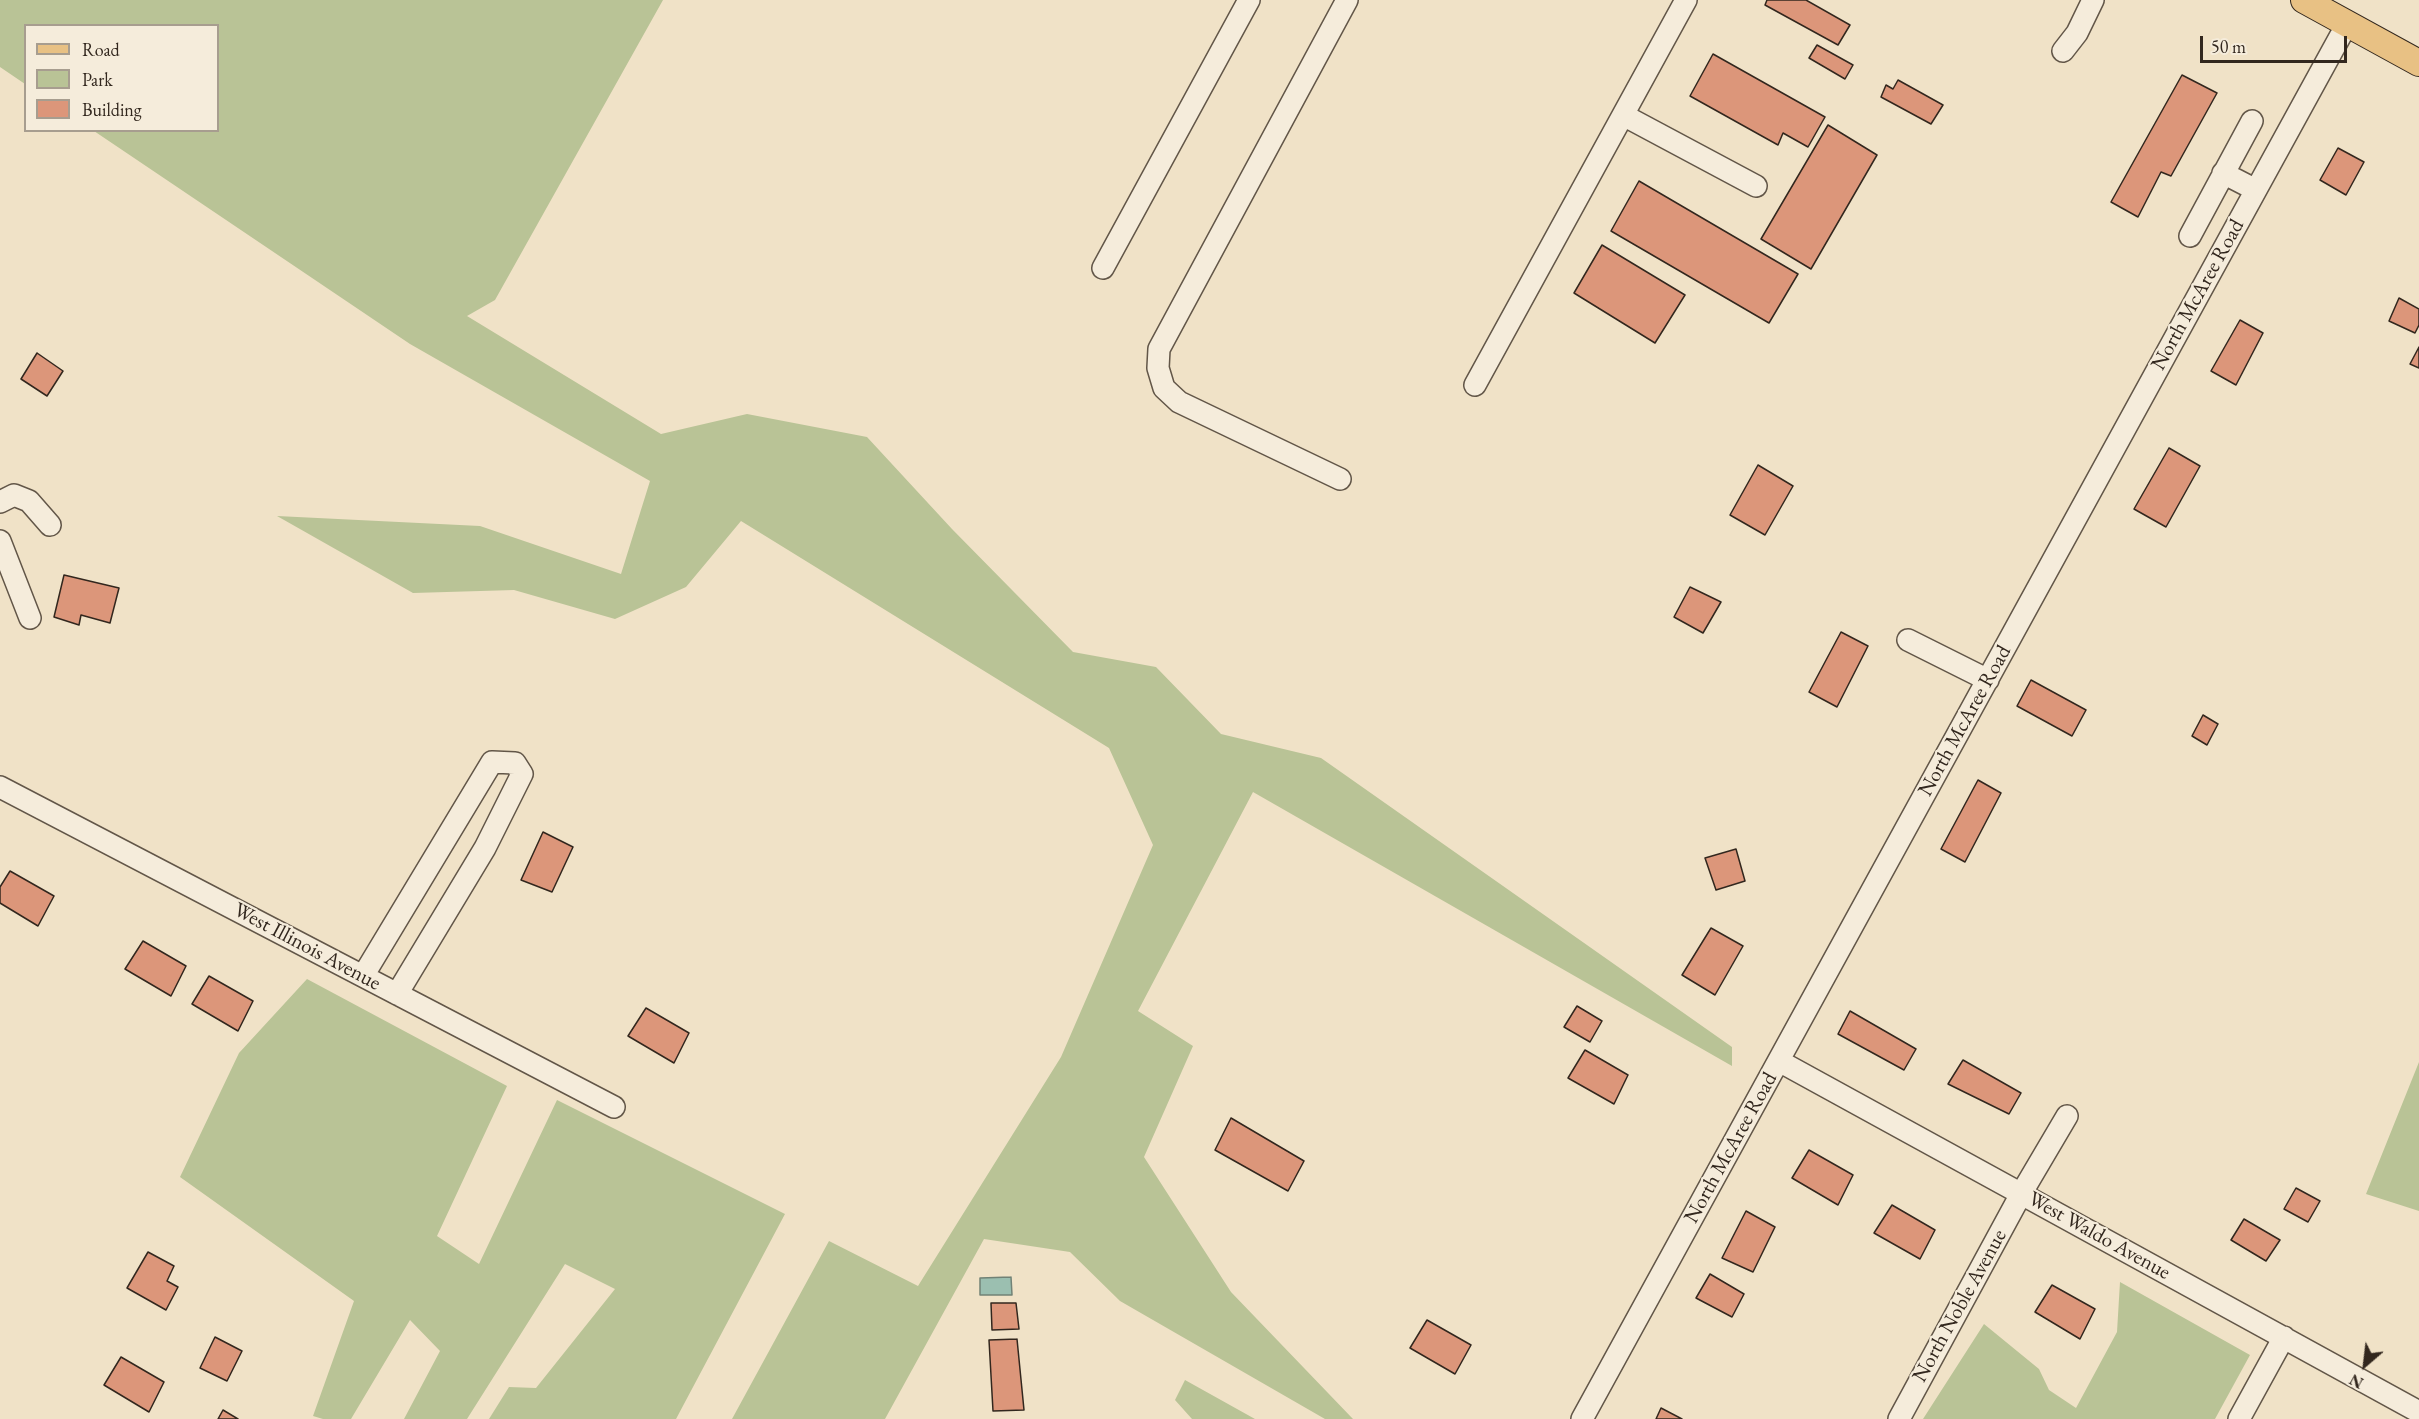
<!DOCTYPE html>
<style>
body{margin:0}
#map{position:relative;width:2419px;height:1419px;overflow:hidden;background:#f0e2c7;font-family:"EB Garamond",serif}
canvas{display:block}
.legend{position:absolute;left:24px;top:24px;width:195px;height:108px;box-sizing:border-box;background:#f5ecdb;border:2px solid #a79d8f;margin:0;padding:8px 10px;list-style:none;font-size:18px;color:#32271e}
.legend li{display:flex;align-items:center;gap:12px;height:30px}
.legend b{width:30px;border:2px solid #a79d8f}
.north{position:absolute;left:2335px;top:1335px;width:60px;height:60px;-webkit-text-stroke:4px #f5ecdb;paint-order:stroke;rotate:208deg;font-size:16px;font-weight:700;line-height:24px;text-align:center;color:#32271e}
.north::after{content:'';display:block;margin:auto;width:21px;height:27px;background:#32271e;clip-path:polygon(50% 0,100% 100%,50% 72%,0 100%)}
.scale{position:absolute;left:2200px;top:36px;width:147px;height:27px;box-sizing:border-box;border:3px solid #32271e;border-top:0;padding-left:8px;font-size:18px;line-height:21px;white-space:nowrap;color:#32271e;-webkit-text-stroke:4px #f5ecdb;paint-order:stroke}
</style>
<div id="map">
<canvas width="2419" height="1419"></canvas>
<ul class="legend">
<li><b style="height:8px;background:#e8c184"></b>Road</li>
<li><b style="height:16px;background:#b9c396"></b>Park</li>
<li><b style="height:16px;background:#dc967a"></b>Building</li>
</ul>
<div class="north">N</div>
<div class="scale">50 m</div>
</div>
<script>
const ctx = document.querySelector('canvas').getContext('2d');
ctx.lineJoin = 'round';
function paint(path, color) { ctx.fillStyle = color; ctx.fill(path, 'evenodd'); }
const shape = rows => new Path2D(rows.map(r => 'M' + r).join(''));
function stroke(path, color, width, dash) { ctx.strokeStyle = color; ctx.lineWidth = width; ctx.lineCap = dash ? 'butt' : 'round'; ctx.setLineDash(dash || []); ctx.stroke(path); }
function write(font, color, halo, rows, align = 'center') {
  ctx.font = font + ' "EB Garamond",serif'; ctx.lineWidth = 4.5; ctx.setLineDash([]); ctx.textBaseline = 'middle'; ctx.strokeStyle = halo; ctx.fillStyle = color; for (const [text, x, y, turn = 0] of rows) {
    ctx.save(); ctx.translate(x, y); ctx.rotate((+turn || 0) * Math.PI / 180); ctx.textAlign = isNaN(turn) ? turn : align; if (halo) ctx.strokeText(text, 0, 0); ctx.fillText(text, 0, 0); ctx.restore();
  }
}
const green = shape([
 [0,0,663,0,495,300,467,316,661,434,747,414,867,437,952,529,1073,652,1156,667,1221,734,1321,758,1732,1047,1732,1066,1253,792,1138,1011,1193,1046,1144,1157,1231,1292,1353,1419,1325,1419,1120,1301,1070,1252,984,1239,885,1419,732,1419,829,1241,918,1286,1061,1057,1153,845,1109,748,741,521,686,587,615,619,514,590,413,593,277,516,480,526,621,574,650,481,410,344,94,131,218,130,218,26,26,26,25,84,0,67],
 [307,979,507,1086,437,1236,479,1264,557,1100,785,1214,676,1419,489,1419,509,1387,536,1388,615,1289,565,1264,467,1419,404,1419,440,1351,410,1320,351,1419,323,1419,313,1416,354,1301,180,1177,239,1053],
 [2419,1062,2419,1211,2366,1194],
 [2120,1282,2250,1355,2215,1419,1923,1419,1984,1324,2039,1369,2049,1390,2076,1408,2117,1332],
 [1185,1380,1255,1419,1192,1419,1175,1400]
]);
const water = shape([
 [1011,1277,1012,1295,980,1295,980,1278,1011,1277]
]);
const building = shape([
 [1767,0,1806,0,1850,25,1838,45,1765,5,1767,0],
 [1817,45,1853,65,1845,79,1809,58,1817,45],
 [1713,54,1825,117,1808,147,1783,133,1778,145,1690,96,1713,54],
 [2182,75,2217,93,2171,176,2161,172,2138,217,2111,202,2182,75],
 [1898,80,1943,105,1931,124,1881,97,1886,85,1893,89,1898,80],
 [1828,125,1877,155,1811,269,1761,239,1828,125],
 [2338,148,2364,162,2346,195,2320,180,2338,148],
 [1639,181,1798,274,1769,323,1611,231,1639,181],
 [1602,245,1685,295,1655,343,1574,293,1602,245],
 [2399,298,2419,309,2419,325,2415,333,2389,321,2399,298],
 [2240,320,2263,333,2236,385,2211,371,2240,320],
 [2419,347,2419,368,2410,364,2419,347],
 [37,353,63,371,47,396,21,379,37,353],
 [2169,448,2200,466,2166,527,2134,509,2169,448],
 [1758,465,1793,486,1765,535,1730,515,1758,465],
 [64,575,119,588,110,623,81,615,79,625,54,617,64,575],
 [1690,587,1721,602,1703,633,1674,617,1690,587],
 [1841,632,1868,646,1837,707,1809,692,1841,632],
 [2031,680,2086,710,2072,736,2017,706,2031,680],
 [2203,715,2218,724,2207,745,2192,736,2203,715],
 [1978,780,2001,793,1965,862,1941,849,1978,780],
 [543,832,573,847,552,892,521,880,543,832],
 [1736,849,1745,881,1716,890,1705,858,1736,849],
 [10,871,54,896,38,926,0,903,0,887,10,871],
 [1711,928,1743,946,1715,995,1682,975,1711,928],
 [143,941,186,966,171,996,125,969,143,941],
 [209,976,253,1001,238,1031,192,1004,209,976],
 [1577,1006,1602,1021,1590,1042,1564,1027,1577,1006],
 [646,1008,689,1033,674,1063,628,1036,646,1008],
 [1850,1011,1916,1049,1904,1070,1838,1034,1850,1011],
 [1585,1050,1628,1075,1614,1104,1568,1078,1585,1050],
 [1963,1060,2021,1093,2009,1114,1948,1084,1963,1060],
 [1231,1118,1304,1161,1288,1191,1215,1150,1231,1118],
 [1809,1150,1853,1175,1838,1205,1792,1178,1809,1150],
 [2296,1188,2320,1201,2308,1222,2284,1209,2296,1188],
 [1892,1205,1935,1230,1920,1259,1874,1233,1892,1205],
 [1746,1211,1775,1227,1753,1272,1722,1258,1746,1211],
 [2244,1219,2280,1240,2266,1261,2231,1240,2244,1219],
 [148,1252,174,1266,167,1281,178,1287,166,1310,127,1288,148,1252],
 [1710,1274,1744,1294,1732,1317,1696,1298,1710,1274],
 [2052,1285,2095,1309,2080,1339,2035,1312,2052,1285],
 [991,1303,1016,1303,1019,1329,992,1330,991,1303],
 [1427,1320,1471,1345,1455,1374,1410,1348,1427,1320],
 [215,1337,242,1351,227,1381,200,1368,215,1337],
 [1017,1339,1024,1410,993,1411,989,1340,1017,1339],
 [121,1357,164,1382,149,1412,104,1385,121,1357],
 [1661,1408,1682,1419,1656,1419,1661,1408],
 [223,1410,238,1419,218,1419,223,1410]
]);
const minor = shape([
 [2063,51,2077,33,2093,0],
 [1623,115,1756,186],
 [2223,173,2256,190],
 [2190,236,2252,121],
 [1103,268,1249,0],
 [1475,385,1686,0],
 [1340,479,1179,402,1164,388,1158,368,1159,349,1347,0],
 [0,502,14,495,29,501,50,525],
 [0,541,30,618],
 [1908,640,1988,680],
 [0,787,614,1107],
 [363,976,492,762,515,763,522,774,485,848,397,994],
 [1779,1061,2419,1412],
 [1582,1419,2347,24],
 [1899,1419,2021,1194,2067,1116],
 [2239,1419,2284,1337]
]);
const major = shape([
 [2304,0,2419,63]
]);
const streetNames = [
 ["North McAree Road",2198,295,-61],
 ["North McAree Road",1965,721,-61],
 ["West Illinois Avenue",307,947,28],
 ["North McAree Road",1731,1148,-61],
 ["West Waldo Avenue",2099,1236,29],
 ["North Noble Avenue",1960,1306,-61]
];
paint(green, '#b9c396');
paint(water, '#9bbfb0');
stroke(water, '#718276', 1.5);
paint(building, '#dc967a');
stroke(building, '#32271e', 1.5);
stroke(minor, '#625648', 24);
stroke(major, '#32271e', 28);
stroke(minor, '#f5ecdb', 21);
stroke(major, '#e8c184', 26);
write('21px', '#32271e', '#f5ecdb', streetNames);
</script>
